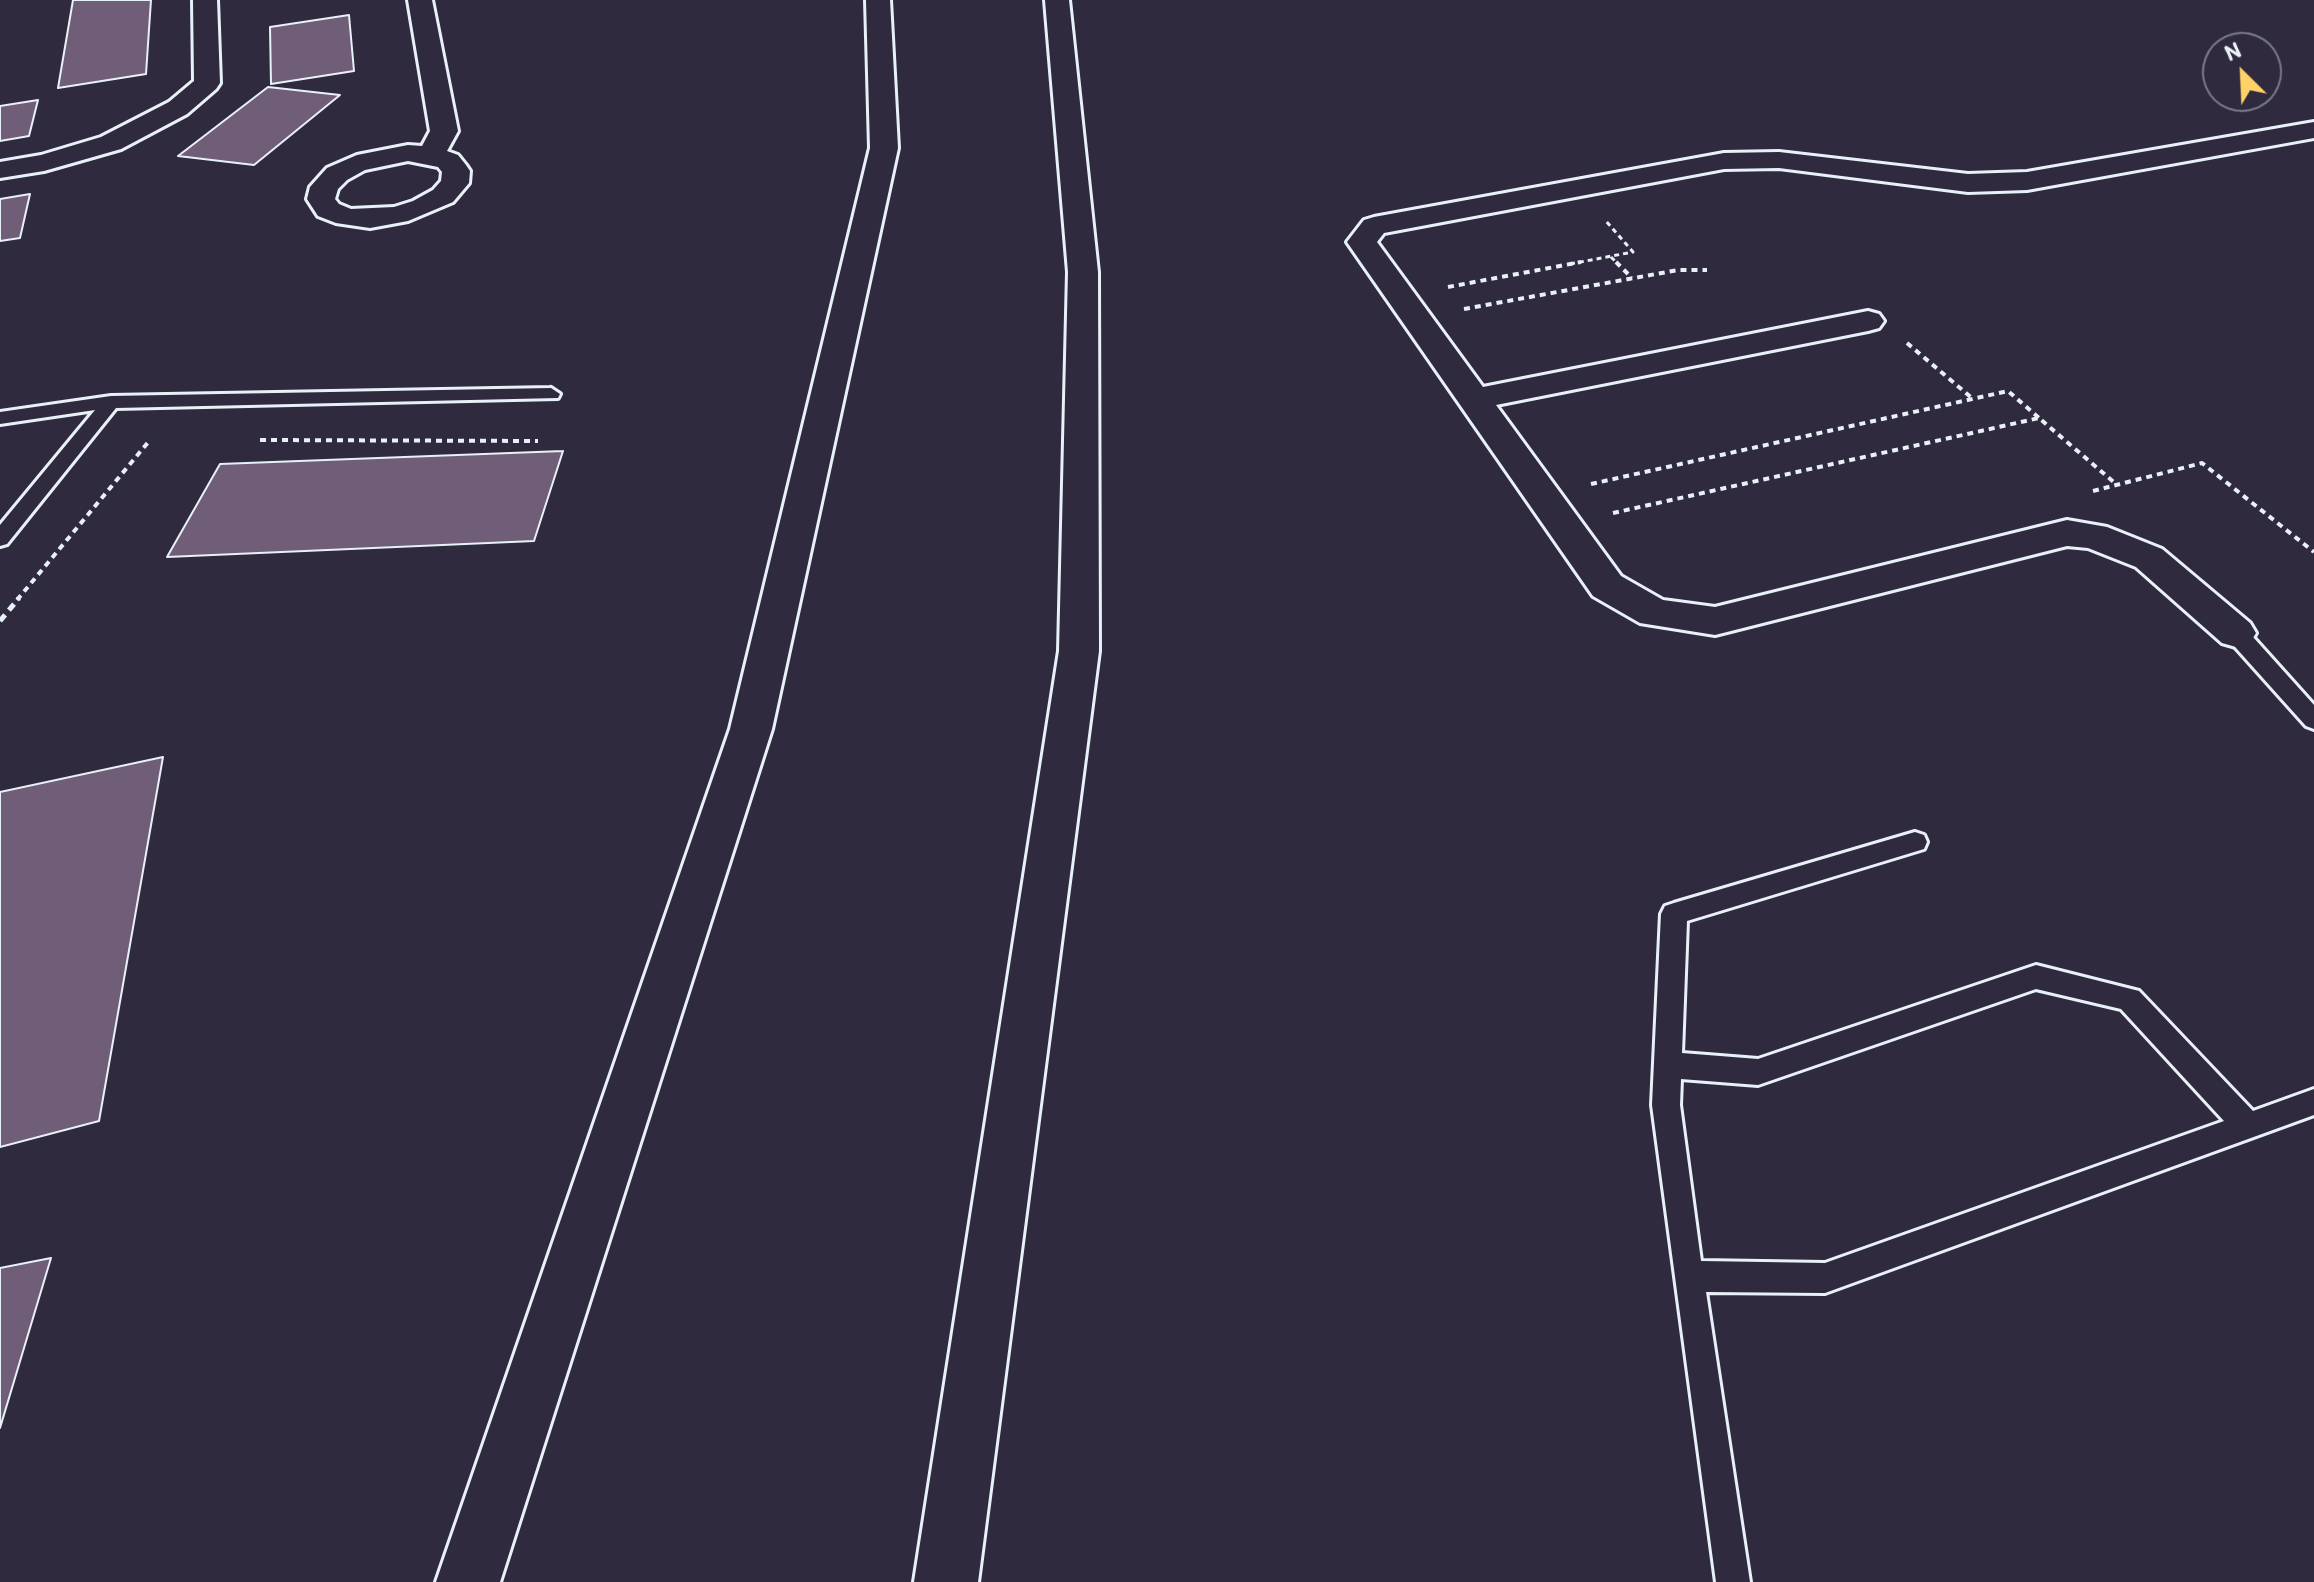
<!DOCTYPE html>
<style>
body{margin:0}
#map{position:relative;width:2314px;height:1582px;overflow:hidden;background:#2f2a3d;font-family:Itim,sans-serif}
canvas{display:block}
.north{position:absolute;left:2202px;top:32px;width:80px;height:80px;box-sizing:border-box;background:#2f2a3d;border:2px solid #797a88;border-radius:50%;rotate:336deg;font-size:22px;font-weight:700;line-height:32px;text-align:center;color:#e8f1f8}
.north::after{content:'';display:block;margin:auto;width:28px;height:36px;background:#ffd166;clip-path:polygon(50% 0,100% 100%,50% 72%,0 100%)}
</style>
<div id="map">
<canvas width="2314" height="1582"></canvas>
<div class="north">N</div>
</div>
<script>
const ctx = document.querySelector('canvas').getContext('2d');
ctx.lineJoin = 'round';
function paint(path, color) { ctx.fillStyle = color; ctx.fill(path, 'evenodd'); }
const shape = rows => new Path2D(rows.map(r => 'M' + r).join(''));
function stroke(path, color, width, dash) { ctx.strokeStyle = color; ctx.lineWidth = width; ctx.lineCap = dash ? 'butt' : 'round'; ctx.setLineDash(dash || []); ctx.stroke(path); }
const building = shape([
 [73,0,151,0,146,74,58,88,73,0],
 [349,15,354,71,271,84,270,27,349,15],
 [268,87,340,95,254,165,178,156,268,87],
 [38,100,29,136,0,141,0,106,38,100],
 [30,194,20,238,0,241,0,199,30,194],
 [563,451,534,541,167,557,220,464,563,451],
 [163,757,99,1121,0,1147,0,792,163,757],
 [51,1258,0,1428,0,1268,51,1258]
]);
const pathFar2 = shape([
 [1611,257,1618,264],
 [1570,264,1633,252,1606,221]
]);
const pathFar1 = shape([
 [1616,262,1632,278],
 [1448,287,1581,262],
 [1464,309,1678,270,1707,270],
 [1907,343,1973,399],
 [260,440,538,441],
 [1591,484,2008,391,2039,418],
 [2093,491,2202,463,2314,552],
 [1613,513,2039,418,2116,484],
 [17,600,150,440]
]);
const path = shape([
 [0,621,19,598]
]);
const service = shape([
 [551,388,560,394,558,398,116,408,7,544,0,546,0,525,95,410,0,424,0,412,111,396,551,388],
 [2236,625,2244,627,2314,705,2314,729,2306,726,2228,639,2225,633,2228,627,2236,625],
 [1915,832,1924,835,1927,842,1924,849,1687,921,1682,1053,1758,1059,2036,965,2139,991,2253,1111,2314,1089,2314,1115,1825,1293,1706,1292,1750,1582,1716,1582,1652,1105,1661,914,1665,906,1674,903,1915,832],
 [2036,989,2121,1009,2224,1121,1825,1263,1701,1261,1680,1105,1681,1079,1758,1085,2036,989]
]);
const minor = shape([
 [193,0,217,0,220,83,216,89,187,114,121,149,44,171,0,178,0,162,41,155,101,137,169,102,194,81,193,0],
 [408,0,432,0,458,131,447,151,458,155,466,165,470,171,469,183,453,202,408,221,370,228,336,223,318,216,307,199,310,187,327,168,357,155,408,145,422,146,430,131,408,0],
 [408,161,438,167,442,172,441,181,433,190,413,201,394,207,351,209,339,204,335,199,338,189,347,180,365,170,408,161],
 [2314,122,2314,138,2027,190,1968,192,1779,168,1724,169,1384,233,1377,242,1483,387,1868,311,1879,314,1884,321,1879,328,1868,331,1496,405,1621,576,1663,600,1715,607,2067,520,2107,527,2162,549,2250,623,2256,633,2250,643,2236,647,2222,643,2136,567,2088,548,2067,546,1715,635,1640,623,1593,596,1347,242,1364,220,1374,217,1724,153,1779,152,1968,174,2027,172,2314,122]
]);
const motorway = shape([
 [866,0,890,0,898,148,772,729,500,1582,436,1582,730,729,870,148,866,0],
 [1045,0,1069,0,1098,272,1099,651,978,1582,914,1582,1059,651,1068,272,1045,0]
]);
paint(building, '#705d77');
stroke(building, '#e8f1f8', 2);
stroke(service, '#e8f1f8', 6);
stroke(minor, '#e8f1f8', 6);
stroke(motorway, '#e8f1f8', 6);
stroke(pathFar2, '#e8f1f8', 3, [5, 4]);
stroke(pathFar1, '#e8f1f8', 4, [6, 5]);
stroke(path, '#e8f1f8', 5, [8, 6]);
paint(service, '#2f2a3d');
paint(minor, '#2f2a3d');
paint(motorway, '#2f2a3d');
</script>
